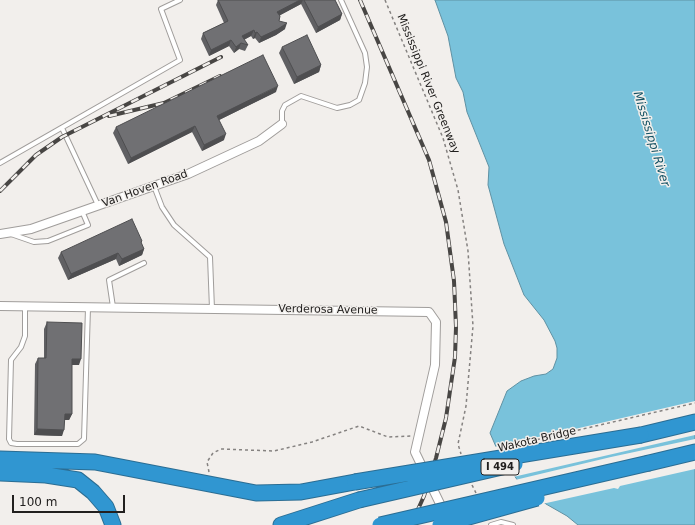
<!DOCTYPE html>
<style>
body{margin:0}
#map{position:relative;width:695px;height:525px;overflow:hidden;background:#f2efec;font-family:"DejaVu Sans",sans-serif}
canvas{display:block}
.scale{position:absolute;left:12px;top:495px;width:113px;height:18px;box-sizing:border-box;border:2px solid #22201f;border-top:0;padding-left:5px;font-size:12px;line-height:14px;white-space:nowrap;color:#22201f;-webkit-text-stroke:3px #f2efec;paint-order:stroke}
</style>
<div id="map">
<canvas width="695" height="525"></canvas>
<div class="scale">100 m</div>
</div>
<script>
const ctx = document.querySelector('canvas').getContext('2d');
ctx.lineJoin = 'round';
function paint(path, color) { ctx.fillStyle = color; ctx.fill(path, 'evenodd'); }
const shape = rows => new Path2D(rows.map(r => 'M' + r).join(''));
function stroke(path, color, width, dash) { ctx.strokeStyle = color; ctx.lineWidth = width; ctx.lineCap = dash ? 'butt' : 'round'; ctx.setLineDash(dash || []); ctx.stroke(path); }
function write(font, color, halo, rows, align = 'center') {
  ctx.font = font + ' "DejaVu Sans",sans-serif'; ctx.lineWidth = 3; ctx.setLineDash([]); ctx.textBaseline = 'middle'; ctx.strokeStyle = halo; ctx.fillStyle = color; for (const [text, x, y, turn = 0] of rows) {
    ctx.save(); ctx.translate(x, y); ctx.rotate((+turn || 0) * Math.PI / 180); ctx.textAlign = isNaN(turn) ? turn : align; if (halo) ctx.strokeText(text, 0, 0); ctx.fillText(text, 0, 0); ctx.restore();
  }
}
const water = shape([
 [435,0,695,0,695,525,578,525,567,516,546,504,521,485,500,456,490,433,507,391,521,381,534,376,546,374,553,369,557,358,557,348,555,341,544,320,524,295,504,244,488,185,489,167,467,112,463,92,456,78,448,36,435,0]
]);
const pier = shape([
 [695,401,695,435,513,477,498,457,494,447,551,434,552,431,559,430,562,432],
 [695,439,695,469,620,486,618,489,614,488,542,504,520,486,515,480,611,457]
]);
const path = shape([
 [385,0,443,138,458,190,468,251,473,326,466,406,458,444,461,454],
 [209,472,207,462,213,453,221,449,274,451,312,442,359,426,388,437,411,436],
 [472,485,476,493]
]);
const lane = shape([
 [282,124,282,111,285,105,301,96,337,108,350,105,359,100,365,83,367,67,365,53,341,0],
 [62,128,98,205],
 [0,163,180,60,161,9,180,0],
 [154,186,162,207,174,225,210,257,212,309],
 [11,234,34,242,48,241,88,225,82,211],
 [25,307,25,336,21,347,11,360,9,439,11,443,17,444,78,444,84,439,88,308],
 [113,307,109,280,144,263],
 [491,525,501,522,513,525]
]);
const street = shape([
 [0,234,31,229,188,174,259,141,282,124],
 [0,306,429,312,436,322,435,365,415,452,444,512]
]);
const highway = shape([
 [641,435,695,422],
 [0,459,95,462,256,493,301,492,355,482],
 [649,463,695,452],
 [0,473,46,475,78,480,93,492,106,507,113,525],
 [281,525,359,500]
]);
const rail = shape([
 [360,0,429,160,446,222,454,281,456,327,455,357,446,418,436,458,424,496,411,525],
 [109,116,164,103,220,76],
 [0,191,36,155,62,137,221,57]
]);
const pathBridge = shape([
 [531,441,695,403]
]);
const highwayBridge = shape([
 [355,482,641,435],
 [359,500,515,464],
 [380,525,649,463],
 [440,525,537,498]
]);
const wall = shape([
 [218,0,335,0,342,14,340,20,316,33,301,4,280,15,279,21,285,29,276,35,259,43,255,38,253,39,251,36,244,40,248,45,245,51,239,49,234,53,229,46,209,56,201,39,203,33,224,23,216,5],
 [282,47,321,65,319,72,294,84,279,53],
 [276,92,219,120,224,140,202,151,192,132,128,164,113,133,116,127],
 [142,241,141,244,144,249,142,255,119,266,116,259,68,280,58,258,61,252],
 [47,322,79,365,72,365,72,414,69,420,64,420,62,436,34,435,35,364,38,358,44,358,44,329]
]);
const shadedWall = shape([
 [300,0,303,0,301,4,275,18,277,12],
 [342,14,340,20,316,33,318,27],
 [287,23,285,29,276,35,259,43,261,37],
 [254,30,251,36,239,42,242,36],
 [257,32,255,38,253,39,255,33],
 [231,40,229,46,209,56,211,50],
 [241,43,239,49,234,53,236,47],
 [321,65,319,72,294,84,297,77],
 [278,86,276,92,215,122,217,116],
 [195,126,192,132,128,164,131,158],
 [226,134,224,140,202,151,204,145],
 [144,249,142,255,119,266,122,259],
 [118,253,116,259,68,280,71,274],
 [72,359,81,359,79,365,70,365],
 [65,414,72,414,69,420,62,420],
 [37,429,64,430,62,436,34,435]
]);
const building = shape([
 [218,0,300,0,277,12,280,16,279,21,287,23,278,29,261,37,257,32,255,33,254,30,242,36,248,45,241,43,236,47,231,40,211,50,203,33,228,21,218,0],
 [304,0,335,0,342,14,318,27,304,0],
 [307,35,321,65,297,77,282,47,307,35],
 [263,55,278,86,217,116,226,134,204,145,195,126,131,158,116,127,263,55],
 [132,219,142,241,141,242,144,249,122,259,118,253,71,274,61,252,132,219],
 [47,322,82,323,81,359,72,359,72,414,65,414,64,430,37,429,38,358,46,358,47,322]
]);
const shields = [
 [500,467,38]
];
const shieldNames = [
 ["I 494",500,467]
];
const streetNames = [
 ["Mississippi River Greenway",428,84,68],
 ["Van Hoven Road",145,189,-20],
 ["Verderosa Avenue",328,310,1],
 ["Wakota Bridge",537,440,-13]
];
const waterNames = [
 ["Mississippi River",651,139,73]
];
paint(water, '#79c2db');
stroke(water, '#5f91a3', 1);
paint(pier, '#f2efec');
stroke(lane, '#a09d9b', 6);
stroke(street, '#a09d9b', 10);
stroke(highway, '#2b6d93', 17);
stroke(path, '#858280', 1.5, [3, 3]);
stroke(lane, '#fff', 4);
stroke(street, '#fff', 8);
stroke(highway, '#3096d1', 15);
stroke(rail, '#484644', 4);
stroke(rail, '#f2efec', 2.5, [8]);
stroke(highwayBridge, '#2b6d93', 17, []);
stroke(pathBridge, '#858280', 1.5, [3, 3]);
stroke(highwayBridge, '#3096d1', 15);
paint(wall, '#606063');
paint(shadedWall, '#4e4e50');
paint(building, '#707073');
stroke(building, '#4e4e50', 1);
for (const [x, y, w] of shields) { const box = new Path2D(); box.roundRect(x - w / 2, y - 8, w, 16, 3); ctx.fillStyle = '#f2efec'; ctx.fill(box); stroke(box, '#22201f', 1); }
write('bold 10px', '#22201f', null, shieldNames);
write('11px', '#22201f', '#f2efec', streetNames);
write('italic 12px', '#125062', '#f2efec', waterNames);
</script>
